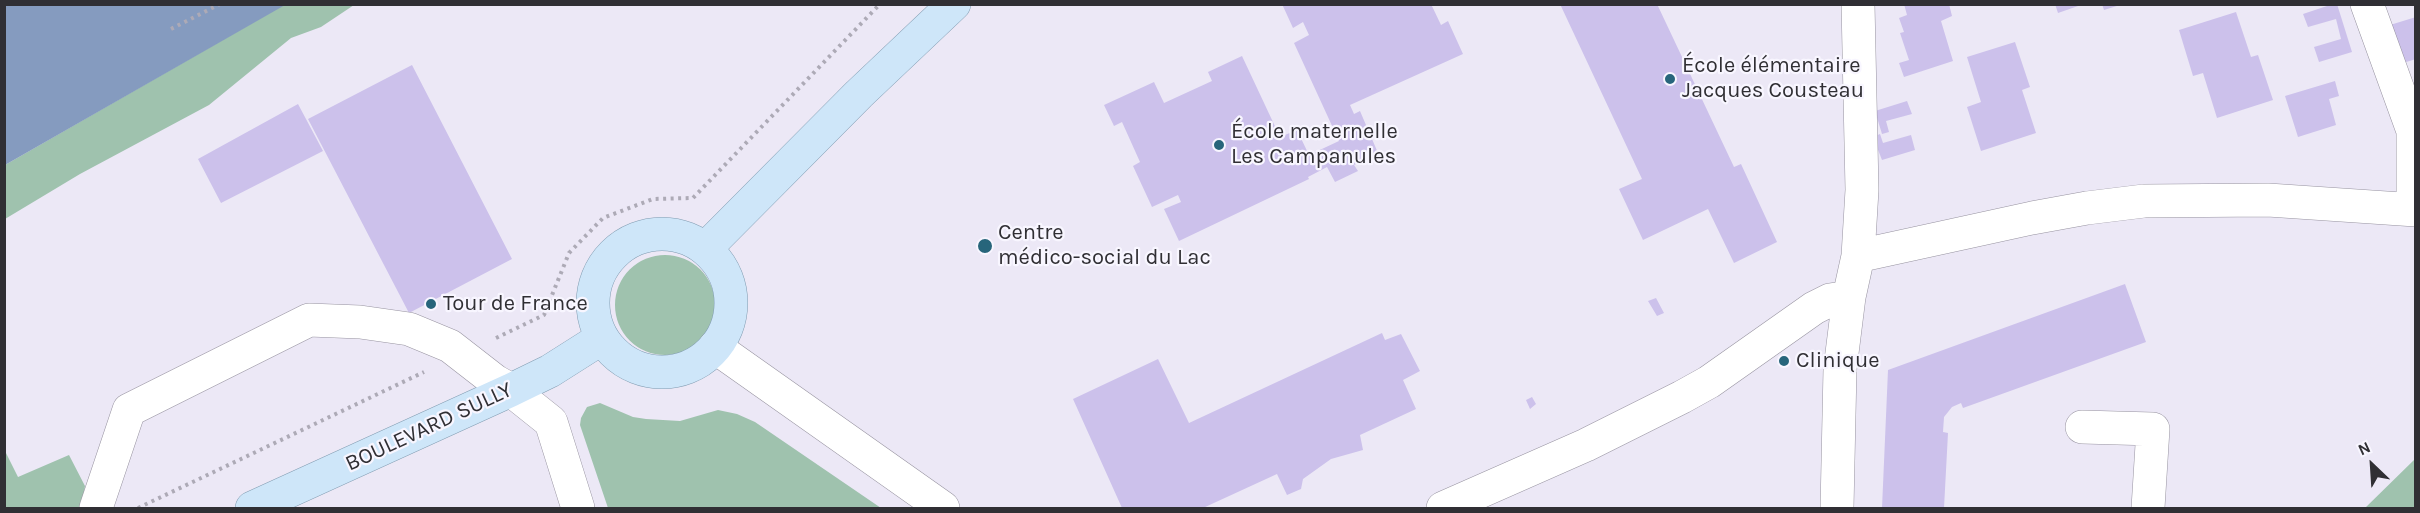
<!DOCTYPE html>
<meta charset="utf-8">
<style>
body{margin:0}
#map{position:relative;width:2420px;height:513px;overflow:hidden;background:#ece8f6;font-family:Karla,sans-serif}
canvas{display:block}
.frame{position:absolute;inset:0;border:6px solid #302f34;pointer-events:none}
.north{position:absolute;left:2342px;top:435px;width:60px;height:60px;-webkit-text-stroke:4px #f8f6ff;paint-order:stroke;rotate:335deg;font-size:16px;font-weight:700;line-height:24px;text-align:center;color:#302f34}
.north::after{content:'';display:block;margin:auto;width:21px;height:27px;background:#302f34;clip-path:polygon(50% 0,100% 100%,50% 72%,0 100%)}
</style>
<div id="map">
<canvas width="2420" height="513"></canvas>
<div class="frame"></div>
<div class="north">N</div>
</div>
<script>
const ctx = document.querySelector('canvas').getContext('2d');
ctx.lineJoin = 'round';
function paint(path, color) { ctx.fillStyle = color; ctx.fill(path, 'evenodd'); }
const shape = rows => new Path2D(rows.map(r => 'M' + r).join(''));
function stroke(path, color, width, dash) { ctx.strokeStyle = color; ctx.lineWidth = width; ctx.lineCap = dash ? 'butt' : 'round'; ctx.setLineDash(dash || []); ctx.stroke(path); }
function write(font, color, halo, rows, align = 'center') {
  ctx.font = font + ' Karla,sans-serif'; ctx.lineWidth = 4.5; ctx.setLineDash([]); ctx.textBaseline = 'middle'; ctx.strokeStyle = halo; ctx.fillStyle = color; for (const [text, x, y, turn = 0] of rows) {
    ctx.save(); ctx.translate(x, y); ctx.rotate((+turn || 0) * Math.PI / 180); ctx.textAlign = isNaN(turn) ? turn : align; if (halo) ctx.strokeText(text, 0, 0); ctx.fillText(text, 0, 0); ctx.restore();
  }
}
const green = shape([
 [285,4,354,5,321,27,291,38,209,105,80,174,5,219,5,165],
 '615 305a50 50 0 1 1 100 0a50 50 0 1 1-100 0Z',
 [600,403,633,417,646,419,680,421,718,410,737,414,755,422,881,508,608,508,580,425,581,418,587,407],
 [4,449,18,477,69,455,85,486,82,508,5,508],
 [2415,459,2415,508,2365,508]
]);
const water = shape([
 [5,4,285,4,285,5,5,165]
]);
const building = shape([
 [1282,4,1431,4,1441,25,1448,21,1463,54,1350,105,1354,114,1360,111,1378,153,1354,165,1358,171,1335,182,1327,167,1308,177,1309,179,1179,241,1164,209,1181,202,1178,195,1152,207,1133,166,1140,162,1122,122,1114,126,1104,105,1154,82,1164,103,1212,81,1208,72,1242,56,1280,137,1297,130,1309,155,1339,141,1294,43,1309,35,1303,22,1293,28],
 [1560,4,1657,4,1734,167,1741,164,1777,242,1734,263,1708,209,1643,240,1619,189,1642,179],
 [1904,4,1949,4,1952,16,1941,21,1953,61,1904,77,1899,63,1909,60,1900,33,1904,32,1899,18,1907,15],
 [2055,4,2081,4,2081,5,2058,13],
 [2102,4,2120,4,2120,5,2104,10],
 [2333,4,2337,4,2352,52,2319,62,2314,47,2341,39,2336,19,2308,27,2303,14],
 [2236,12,2251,57,2258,55,2273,100,2217,118,2203,73,2193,76,2179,30],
 [2416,17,2416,59,2403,63,2390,25],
 [2015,42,2030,87,2022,90,2036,133,1981,151,1967,107,1981,102,1967,57],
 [412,65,512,259,409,313,308,119],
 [2335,81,2339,96,2329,99,2336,125,2298,137,2285,96],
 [1907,101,1912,114,1886,121,1889,132,1882,134,1875,111],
 [298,104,323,151,221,203,198,159],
 [1880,134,1883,143,1911,135,1915,150,1882,160,1873,137],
 [2125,284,2146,342,1963,408,1961,403,1952,407,1944,417,1943,432,1948,433,1944,508,1882,508,1888,370],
 [1656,298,1664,313,1657,316,1648,301],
 [1382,333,1385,340,1401,334,1420,371,1403,380,1416,409,1360,435,1363,450,1331,459,1303,479,1301,489,1287,495,1277,474,1203,508,1122,508,1073,399,1158,359,1189,423],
 [1532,397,1536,404,1530,409,1526,400]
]);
const path = shape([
 [171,29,220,4],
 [496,338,544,315,569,253,603,218,653,199,693,198,880,4],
 [138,508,424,372]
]);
const minor = shape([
 [2367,4,2413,131],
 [2413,209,2413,131,2416,130],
 [1858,256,2032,218,2087,208,2144,201,2268,200,2416,210],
 [715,347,943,508],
 [2082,427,2153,429,2148,508],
 [96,508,129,410,309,320,360,322,409,329,450,346,495,381,511,390,551,422,578,508],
 [1443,508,1586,445,1682,397,1709,382,1814,308,1830,300,1849,297],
 [1837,508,1840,369,1849,297,1858,256,1862,190,1858,4]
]);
const major = shape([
 '593 303a69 69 0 1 1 138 0a69 69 0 1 1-138 0Z',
 [705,249,859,94,954,4],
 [252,508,511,390,550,371,602,338]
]);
const markers = [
 [1670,79,6,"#27657b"],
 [1219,145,6,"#27657b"],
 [985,246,8,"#27657b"],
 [431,304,6,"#27657b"],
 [1784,361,6,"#27657b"]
];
const poiNames = [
 ["École élémentaire",1682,66],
 ["Jacques Cousteau",1682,91],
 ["École maternelle",1231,132],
 ["Les Campanules",1231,157],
 ["Centre",998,233],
 ["médico-social du Lac",998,258],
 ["Tour de France",443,304],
 ["Clinique",1796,361]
];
const streetNames = [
 ["BOULEVARD SULLY",429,427,-25]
];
paint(green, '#9fc2ae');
paint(water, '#859bbf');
paint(building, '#ccc1eb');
stroke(minor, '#9793a0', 34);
stroke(major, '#819cb1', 34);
stroke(path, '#adaab6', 4, [3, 4.5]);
stroke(minor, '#fff', 33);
stroke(major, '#cee6f9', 33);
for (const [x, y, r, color] of markers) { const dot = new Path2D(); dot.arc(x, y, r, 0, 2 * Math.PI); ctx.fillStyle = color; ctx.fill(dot); stroke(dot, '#f8f6ff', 2); }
write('22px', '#302f34', '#f8f6ff', poiNames, 'left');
write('22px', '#302f34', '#f8f6ff', streetNames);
</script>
